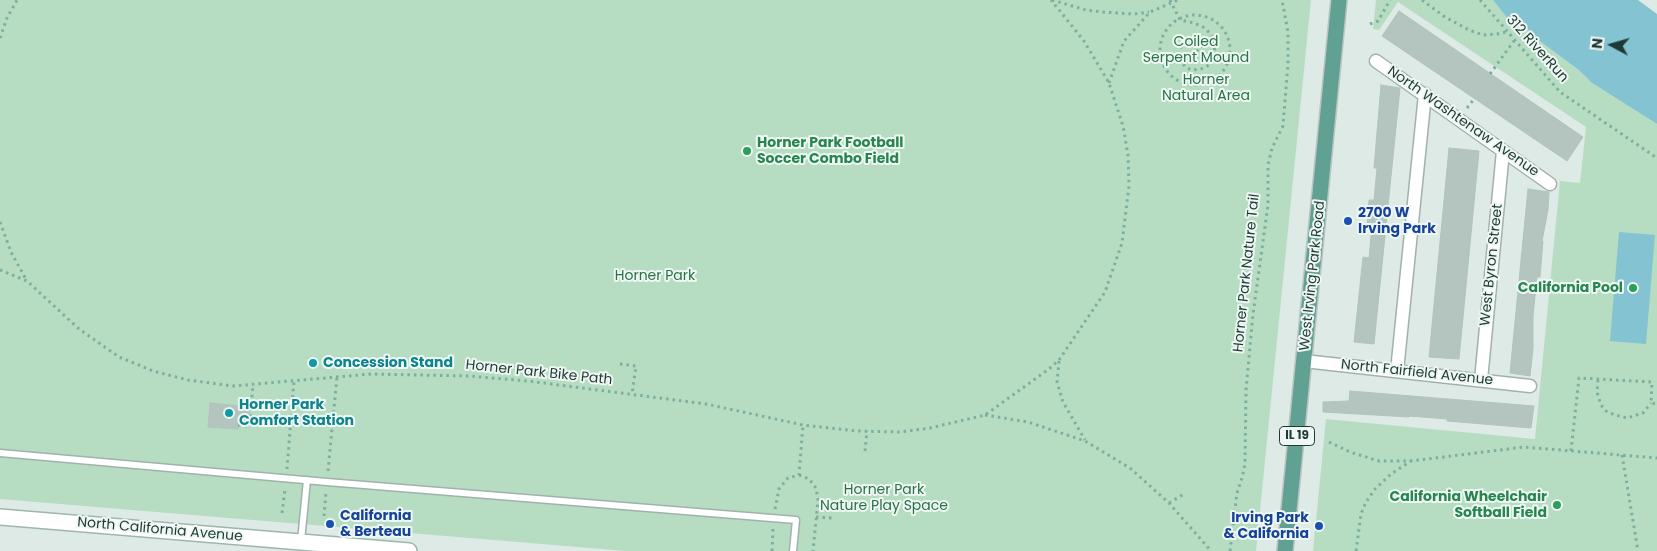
<!DOCTYPE html>
<style>
body{margin:0}
#map{position:relative;width:1657px;height:551px;overflow:hidden;background:#deeae5;font-family:Poppins,sans-serif}
canvas{display:block}
.north{position:absolute;left:1587px;top:20px;width:50px;height:50px;-webkit-text-stroke:4px #eef7f3;paint-order:stroke;rotate:276deg;font-size:14px;font-weight:700;line-height:20px;text-align:center;color:#1f3a34}
.north::after{content:'';display:block;margin:auto;width:18px;height:22px;background:#1f3a34;clip-path:polygon(50% 0,100% 100%,50% 72%,0 100%)}
</style>
<div id="map">
<canvas width="1657" height="551"></canvas>
<div class="north">N</div>
</div>
<script>
const ctx = document.querySelector('canvas').getContext('2d');
ctx.lineJoin = 'round';
function paint(path, color) { ctx.fillStyle = color; ctx.fill(path, 'evenodd'); }
const shape = rows => new Path2D(rows.map(r => 'M' + r).join(''));
function stroke(path, color, width, dash) { ctx.strokeStyle = color; ctx.lineWidth = width; ctx.lineCap = dash ? 'butt' : 'round'; ctx.setLineDash(dash || []); ctx.stroke(path); }
function write(font, color, halo, rows, align = 'center') {
  ctx.font = font + ' Poppins,sans-serif'; ctx.lineWidth = 4; ctx.setLineDash([]); ctx.textBaseline = 'middle'; ctx.strokeStyle = halo; ctx.fillStyle = color; for (const [text, x, y, turn = 0] of rows) {
    ctx.save(); ctx.translate(x, y); ctx.rotate((+turn || 0) * Math.PI / 180); ctx.textAlign = isNaN(turn) ? turn : align; if (halo) ctx.strokeText(text, 0, 0); ctx.fillText(text, 0, 0); ctx.restore();
  }
}
const green = shape([
 [0,0,1311,0,1256,551,626,551,0,499],
 [1376,0,1493,0,1508,19,1525,26,1533,36,1580,71,1592,83,1657,124,1657,551,1313,551,1326,419,1535,439,1560,181,1580,183,1586,127,1398,2,1379,30,1373,29]
]);
const water = shape([
 [1493,0,1638,0,1657,14,1657,124,1592,83,1580,71,1533,36,1525,26,1508,19],
 [1619,232,1655,235,1646,344,1610,341]
]);
const building = shape([
 [1399,11,1583,137,1567,161,1382,36,1399,11],
 [1381,85,1400,88,1374,344,1354,342,1363,257,1369,258,1372,226,1367,225,1369,200,1374,200,1377,168,1374,168,1381,85],
 [1449,148,1479,151,1459,359,1429,357,1449,148],
 [1528,189,1549,192,1548,210,1542,241,1543,241,1540,277,1537,277,1533,316,1533,349,1530,376,1510,373,1528,189],
 [1350,391,1534,406,1531,428,1447,421,1447,419,1409,416,1409,417,1323,412,1323,402,1349,401,1350,391],
 [210,403,250,407,249,420,239,420,238,429,208,427,210,403]
]);
const path = shape([
 [1052,0,1086,10,1102,12,1134,14,1149,12],
 [1170,0,1180,20,1194,23,1203,27,1210,33,1214,42,1215,57,1209,65,1201,69,1192,70,1185,67,1181,60,1179,53,1181,47,1186,42,1197,41,1201,43,1202,46,1197,51],
 [1422,0,1445,17,1469,30,1483,35,1497,34,1506,32],
 [1480,0,1560,92,1657,158],
 '1160 50a35 35 0 1 1 70 0a35 35 0 1 1-70 0Z',
 [1370,24,1378,21,1390,0],
 [0,38,7,18,17,0],
 [1490,74,1514,41],
 [1109,83,1124,41,1150,12,1178,0],
 [1467,108,1474,99],
 [0,222,11,252,27,281],
 [0,270,27,281,79,329,119,357,153,371,188,380,233,386,371,374,468,376,528,381,706,404,803,425,856,431,900,432,930,428,985,415,1049,369,1059,360,1105,292,1122,243,1129,186,1128,155,1123,126,1109,83,1084,41,1051,0],
 [1059,361,1057,382,1063,402,1085,440],
 [620,364,636,366,632,394],
 [1598,380,1597,392,1601,405,1606,411,1615,415,1627,418,1643,413,1651,403],
 [985,415,1028,422,1085,441,1130,468,1169,503,1211,551],
 [238,425,247,426,250,423,253,384],
 [1329,442,1350,452,1379,461,1411,461,1524,447,1657,458],
 [865,451,867,431],
 [1571,451,1579,378,1652,382,1651,403,1657,404],
 [1622,455,1638,551],
 [287,469,294,381],
 [328,471,337,377],
 [799,475,809,479,816,488,818,500,813,551],
 [1169,503,1184,494],
 [775,509,779,489,788,478,799,475,803,425],
 [282,513,285,489],
 [324,516,326,492],
 [816,517,832,518],
 [772,551,773,529],
 [1230,551,1237,493,1242,478,1245,464,1246,390,1253,314,1268,205,1268,165,1272,148,1283,126,1288,64,1288,32,1282,0],
 [1356,551,1361,514,1366,502,1375,489,1391,474,1411,461]
]);
const lane = shape([
 [0,453,327,482,796,520,793,551],
 [301,541,307,480]
]);
const street = shape([
 [1376,61,1550,184],
 [1304,361,1530,386],
 [1397,371,1425,94],
 [1481,380,1503,151]
]);
const secondary = shape([
 [0,517,409,551]
]);
const primary = shape([
 [1285,551,1339,0]
]);
const markers = [
 [747,151,5,"#2e9e5b"],
 [1348,221,5,"#1a4fb4"],
 [1633,288,5,"#2e9e5b"],
 [313,363,5,"#0f9aa8"],
 [229,413,5,"#0f9aa8"],
 [1557,505,5,"#2e9e5b"],
 [330,524,5,"#1a4fb4"],
 [1319,526,5,"#1a4fb4"]
];
const shields = [
 [1297,436,35]
];
const shieldNames = [
 ["IL 19",1297,436]
];
const parkNames = [
 ["Coiled",1196,42],
 ["Serpent Mound",1196,58],
 ["Horner",1206,80],
 ["Natural Area",1206,96],
 ["Horner Park",655,276],
 ["Horner Park",884,490],
 ["Nature Play Space",884,506]
];
const streetNames = [
 ["312 RiverRun",1537,49,48],
 ["North Washtenaw Avenue",1463,122,35],
 ["West Byron Street",1492,265,-84],
 ["Horner Park Nature Tail",1247,273,-84],
 ["West Irving Park Road",1313,276,-84],
 ["Horner Park Bike Path",539,373,6],
 ["North Fairfield Avenue",1417,373,6],
 ["North California Avenue",160,530,5]
];
const leisureNames = [
 ["Horner Park Football",757,143,"left"],
 ["Soccer Combo Field",757,159,"left"],
 ["California Pool",1623,288],
 ["California Wheelchair",1547,497],
 ["Softball Field",1547,513]
];
const transitNames = [
 ["2700 W",1358,213],
 ["Irving Park",1358,229],
 ["California",340,516],
 ["& Berteau",340,532],
 ["Irving Park",1309,518,"right"],
 ["& California",1309,534,"right"]
];
const cultureNames = [
 ["Concession Stand",323,363],
 ["Horner Park",239,405],
 ["Comfort Station",239,421]
];
paint(green, '#b6ddc1');
paint(water, '#83c3d2');
paint(building, '#b3c5be');
stroke(building, '#b0c4bc', 1);
stroke(lane, '#a1b2ac', 9);
stroke(street, '#a1b2ac', 15);
stroke(secondary, '#9db6ae', 18);
stroke(primary, '#bcc4c2', 18);
stroke(path, '#7dafa1', 3, [2.5, 4]);
stroke(lane, '#fff', 6);
stroke(street, '#fff', 12);
stroke(secondary, '#fff', 15);
stroke(primary, '#61a193', 15);
for (const [x, y, r, color] of markers) { const dot = new Path2D(); dot.arc(x, y, r, 0, 2 * Math.PI); ctx.fillStyle = color; ctx.fill(dot); stroke(dot, '#eef7f3', 2); }
for (const [x, y, w] of shields) { const box = new Path2D(); box.roundRect(x - w / 2, y - 9.5, w, 19, 4); ctx.fillStyle = '#eef7f3'; ctx.fill(box); stroke(box, '#1f3a34', 1); }
write('bold 12px', '#1f3a34', null, shieldNames);
write('14px', '#287247', '#eef7f3', parkNames);
write('14px', '#1f3a34', '#eef7f3', streetNames);
write('bold 14px', '#27864d', '#eef7f3', leisureNames, 'right');
write('bold 14px', '#164399', '#eef7f3', transitNames, 'left');
write('bold 14px', '#0d838f', '#eef7f3', cultureNames, 'left');
</script>
